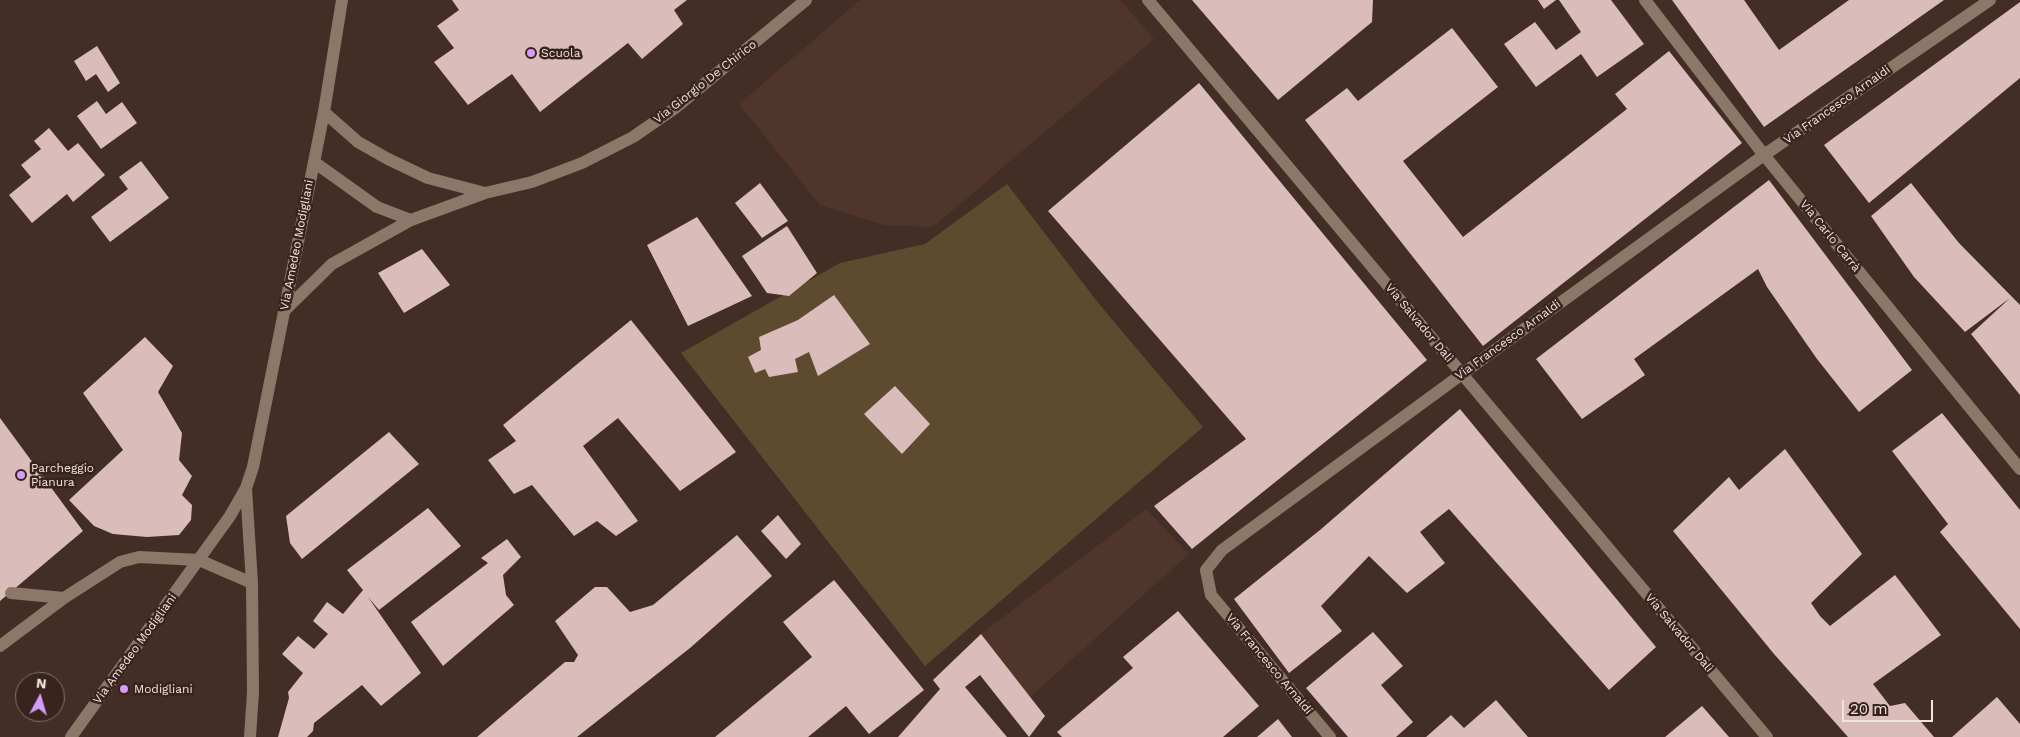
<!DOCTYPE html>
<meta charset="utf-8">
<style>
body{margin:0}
#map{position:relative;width:2020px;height:737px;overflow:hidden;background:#432e26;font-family:"Work Sans",sans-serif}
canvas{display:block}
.north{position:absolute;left:15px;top:672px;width:50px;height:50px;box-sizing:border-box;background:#38241c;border:1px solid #82706a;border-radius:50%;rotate:6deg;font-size:14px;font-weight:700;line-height:20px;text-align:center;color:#f1e3de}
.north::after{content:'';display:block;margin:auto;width:18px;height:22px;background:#d49cfc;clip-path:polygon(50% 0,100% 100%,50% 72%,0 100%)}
.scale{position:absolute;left:1842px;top:700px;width:91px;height:22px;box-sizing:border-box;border:2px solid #f1e3de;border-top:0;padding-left:6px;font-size:15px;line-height:18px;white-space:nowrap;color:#f1e3de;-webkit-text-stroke:4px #38241c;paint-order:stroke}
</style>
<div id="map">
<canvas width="2020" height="737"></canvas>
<div class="north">N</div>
<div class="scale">20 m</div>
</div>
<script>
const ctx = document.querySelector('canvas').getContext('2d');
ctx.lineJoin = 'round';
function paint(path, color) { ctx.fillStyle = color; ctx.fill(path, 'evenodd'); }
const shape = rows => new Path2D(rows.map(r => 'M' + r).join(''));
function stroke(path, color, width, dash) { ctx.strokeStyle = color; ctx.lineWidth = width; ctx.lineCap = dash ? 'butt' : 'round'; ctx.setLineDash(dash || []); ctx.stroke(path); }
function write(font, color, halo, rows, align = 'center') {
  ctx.font = font + ' "Work Sans",sans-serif'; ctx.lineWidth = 5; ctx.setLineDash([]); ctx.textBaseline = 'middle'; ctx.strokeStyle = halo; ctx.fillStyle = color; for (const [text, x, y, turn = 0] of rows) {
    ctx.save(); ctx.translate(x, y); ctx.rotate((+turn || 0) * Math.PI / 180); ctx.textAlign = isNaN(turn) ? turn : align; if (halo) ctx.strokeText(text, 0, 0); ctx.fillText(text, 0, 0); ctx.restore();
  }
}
const built = shape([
 [860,0,1120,0,1154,39,933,227,884,225,820,205,739,104],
 [1146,509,1189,554,1030,697,981,634]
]);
const green = shape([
 [1007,184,1099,304,1203,427,925,666,681,353,840,263,925,244]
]);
const building = shape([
 [452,0,687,0,674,10,683,24,642,59,628,43,540,112,512,74,468,105,434,62,454,48,437,26,459,10],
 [1192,0,1373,0,1372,22,1278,100],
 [1538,0,1556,0,1544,9],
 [1559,0,1611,0,1644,44,1597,77,1581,54,1536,87,1504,44,1535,22,1556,50,1581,32],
 [1672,0,1744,0,1779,50,1849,0,1944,0,1764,127],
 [2020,2,2020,78,1869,203,1824,145],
 [1452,28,1498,87,1403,161,1463,237,1627,109,1615,94,1669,51,1742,143,1483,346,1305,120,1347,88,1358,101],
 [97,46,120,83,108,92,96,74,86,81,74,61],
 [1199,83,1427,360,1192,549,1154,506,1246,439,1048,211],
 [97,101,106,114,122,102,137,123,101,149,77,116],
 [49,128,68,151,78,143,105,175,73,202,67,194,32,223,9,195,31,177,21,165,41,149,34,141],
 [141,161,169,198,110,242,91,217,128,189,119,177],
 [1769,180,1912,370,1859,412,1817,359,1767,287,1758,269,1634,359,1645,375,1582,419,1536,359],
 [760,183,788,221,762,238,735,203],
 [1911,183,1959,243,2020,305,2020,395,1971,334,2010,298,1965,332,1914,277,1871,216],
 [697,217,752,296,688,326,647,245],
 [787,226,817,273,789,296,767,293,742,256],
 [422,249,450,285,404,313,378,273],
 [834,295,870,344,818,376,809,352,795,359,798,372,769,377,765,369,755,373,748,357,761,350,759,337,798,320],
 [631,320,736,452,680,491,618,418,583,446,638,521,616,536,597,521,574,536,532,485,514,494,488,460,516,441,503,425],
 [145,337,173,366,158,392,182,433,179,460,192,476,182,495,192,505,191,520,179,535,147,537,113,534,94,526,69,500,123,450,83,393],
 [895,386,930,424,902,454,864,414],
 [1460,409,1656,647,1609,690,1449,509,1420,532,1445,563,1407,593,1369,556,1321,606,1342,631,1289,673,1234,599,1320,530],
 [1942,413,2020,510,2020,629,1940,532,1948,524,1892,451],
 [0,418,83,531,0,601],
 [389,432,419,464,302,559,290,543,286,516],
 [1785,449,1862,554,1811,603,1820,616,1830,626,1895,575,1941,635,1873,684,1890,706,1905,703,1934,737,1848,737,1774,654,1673,531,1729,477,1739,490],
 [428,508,461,546,379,610,368,597,421,673,381,706,362,685,314,723,313,731,307,737,278,737,289,698,288,692,303,673,282,654,298,636,314,649,328,634,313,621,327,602,343,614,363,590,347,570],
 [778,515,801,544,786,559,761,531],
 [737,535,772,576,690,648,577,737,477,737,565,662,574,662,578,655,555,621,595,587,607,587,630,612,653,605],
 [507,539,521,557,503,575,506,595,514,605,443,666,411,622,488,563,481,558],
 [834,580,924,690,869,734,846,706,808,737,715,737,812,657,783,622],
 [1178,611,1259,706,1223,737,1062,737,1057,732,1133,668,1123,657],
 [1373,632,1403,666,1381,685,1413,722,1396,737,1348,737,1306,688],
 [981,634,1045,716,1029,737,980,675,965,687,1007,737,898,737,940,689,933,680],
 [1997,697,2020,724,2020,737,1952,737],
 [1496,700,1528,737,1426,737,1451,715,1464,728],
 [1702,706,1729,737,1665,737],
 [1278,719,1292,737,1257,737]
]);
const minor = shape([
 [1148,0,1767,737],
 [1645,0,1764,155,2020,469],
 [324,112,358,142,388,159,428,178,485,193],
 [314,162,377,207,411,220],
 [284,311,332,264,411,220,485,193,532,182,582,163,633,137,675,108,806,0],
 [246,488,252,583,253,692,250,737],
 [11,593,64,598],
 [0,646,64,598,120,562,139,557,199,560,252,583],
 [71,737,230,516,246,488,253,467,324,112,342,0],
 [1330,737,1211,595,1206,570,1222,550,1462,374,1764,155,1990,0]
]);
const markers = [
 [531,53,5,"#d49cfc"],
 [21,475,5,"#d49cfc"],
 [124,689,5,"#d49cfc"]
];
const poiNames = [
 ["Scuola",541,53],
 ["Parcheggio",31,468],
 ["Pianura",31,482],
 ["Modigliani",134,689]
];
const streetNames = [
 ["Via Giorgio De Chirico",705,82,-38],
 ["Via Francesco Arnaldi",1837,105,-35],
 ["Via Carlo Carrà",1830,236,51],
 ["Via Amedeo Modigliani",297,245,-79],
 ["Via Salvador Dalì",1419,323,50],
 ["Via Francesco Arnaldi",1508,340,-36],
 ["Via Salvador Dalì",1679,633,50],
 ["Via Amedeo Modigliani",135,649,-54],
 ["Via Francesco Arnaldi",1269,664,50]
];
paint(built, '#50352b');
paint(green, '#5e4b2f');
paint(building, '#dabcba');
stroke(minor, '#8d7768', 12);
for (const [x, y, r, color] of markers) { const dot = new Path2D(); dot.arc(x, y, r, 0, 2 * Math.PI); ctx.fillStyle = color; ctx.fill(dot); stroke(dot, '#38241c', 2); }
write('12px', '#f1e3de', '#38241c', poiNames, 'left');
write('12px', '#f1e3de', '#38241c', streetNames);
</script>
